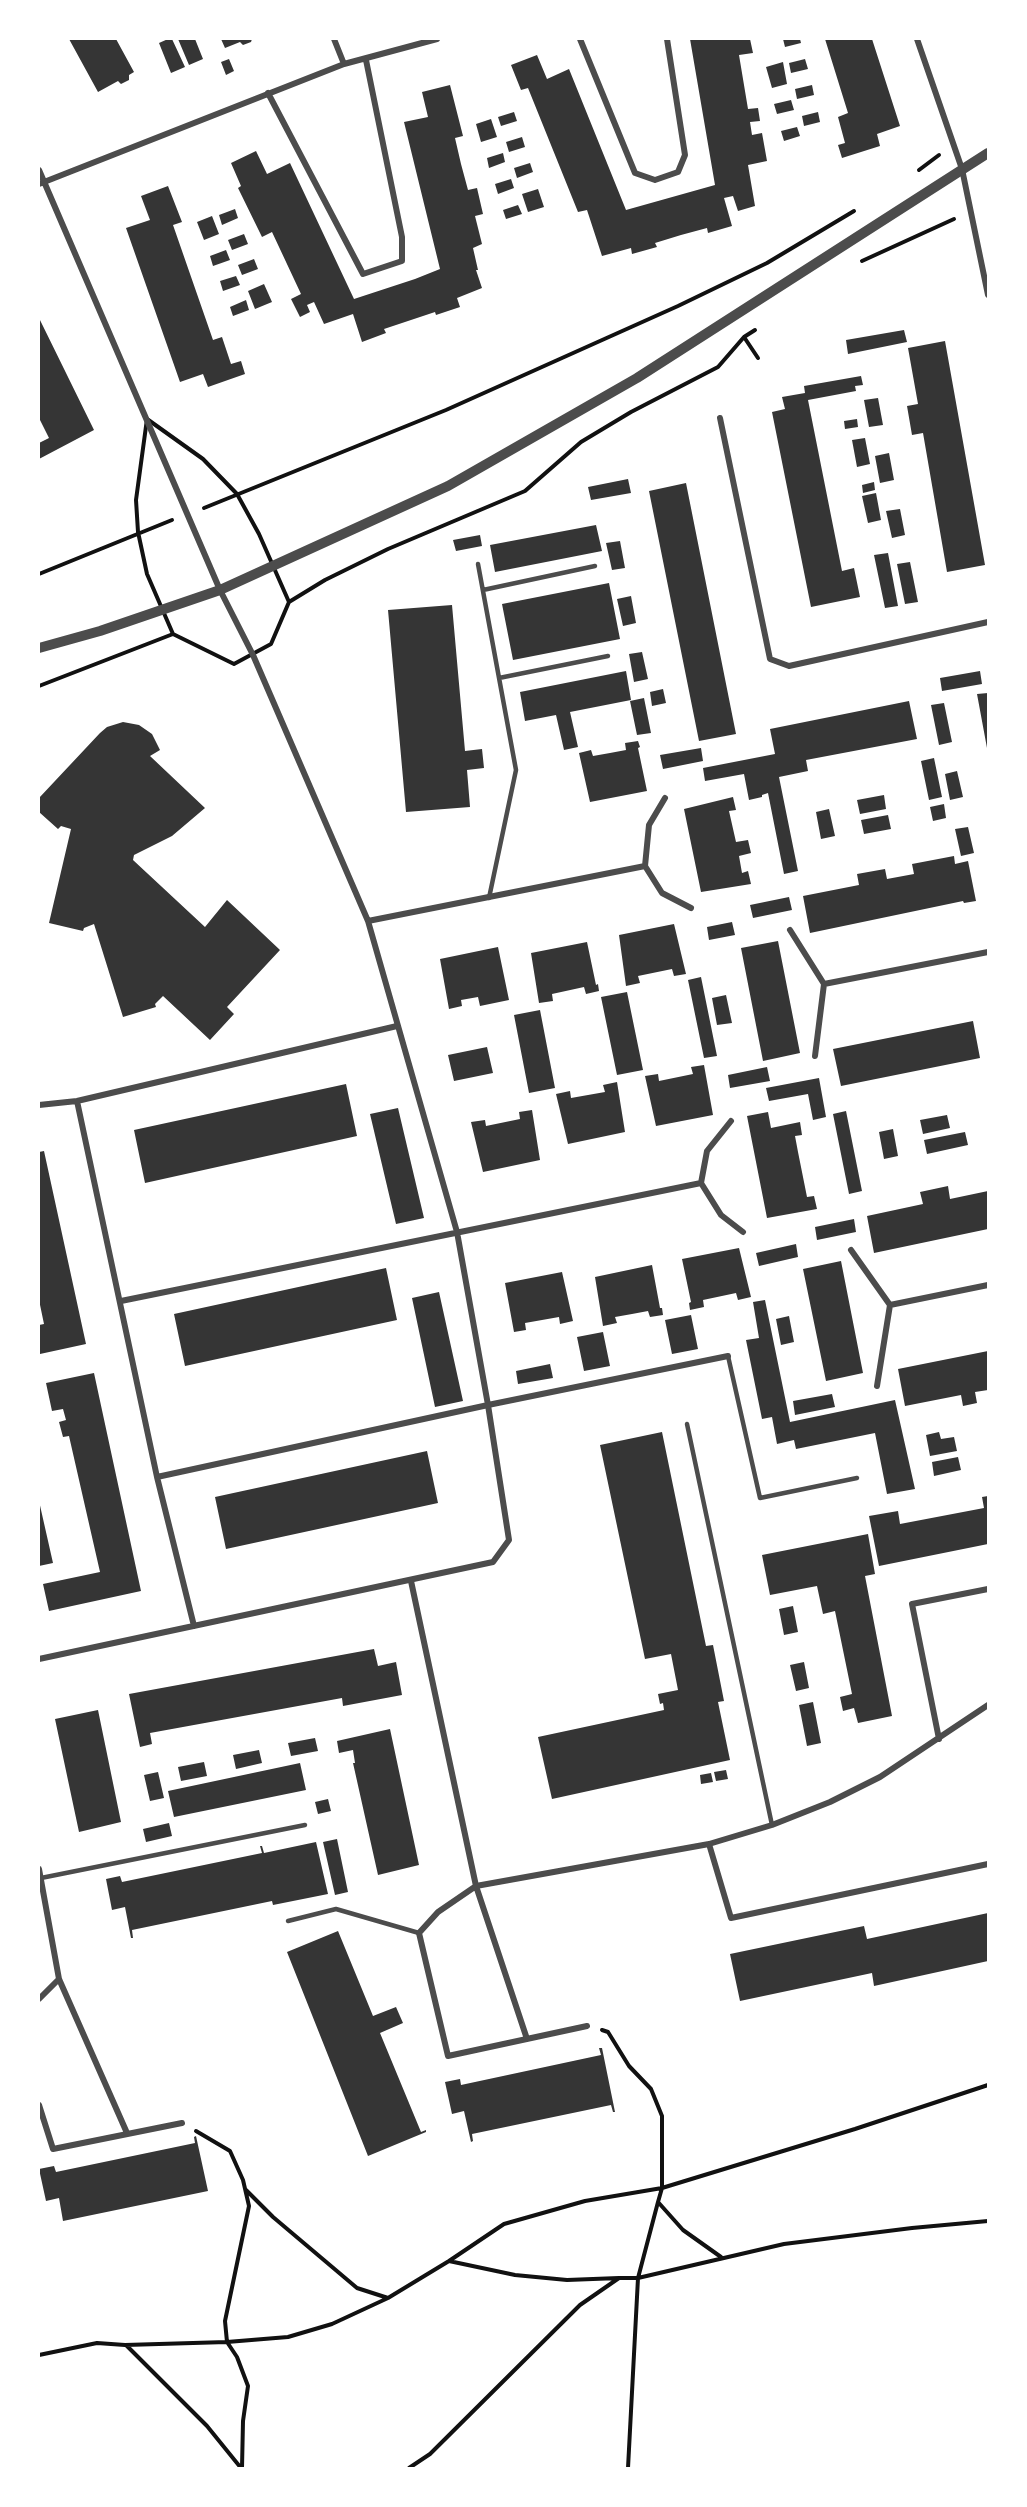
<!DOCTYPE html>
<style>
body{margin:0}
#map{position:relative;width:1027px;height:2507px;overflow:hidden;background:#fff;font-family:Poppins,sans-serif}
canvas{display:block}
.frame{position:absolute;inset:0;border:40px solid #fff;pointer-events:none}
</style>
<div id="map">
<canvas width="1027" height="2507"></canvas>
<div class="frame"></div>
</div>
<script>
const ctx = document.querySelector('canvas').getContext('2d');
ctx.lineJoin = 'round';
function paint(path, color) { ctx.fillStyle = color; ctx.fill(path, 'evenodd'); }
const shape = rows => new Path2D(rows.map(r => 'M' + r).join(''));
function stroke(path, color, width, dash) { ctx.strokeStyle = color; ctx.lineWidth = width; ctx.lineCap = dash ? 'butt' : 'round'; ctx.setLineDash(dash || []); ctx.stroke(path); }
const building = shape([
 [69,39,116,39,134,72,129,75,129,80,121,84,118,81,98,92],
 [168,39,172,39,185,67,171,73,159,43],
 [178,39,195,39,203,59,189,65],
 [221,39,252,39,251,42,243,45,240,42,225,48],
 [690,39,750,39,753,53,739,55,748,109,758,108,760,121,750,122,752,135,762,133,767,161,748,165,755,206,738,211,733,196,724,198,732,226,708,233,707,228,681,235,655,243,657,247,632,254,631,248,602,256,587,210,578,212,528,88,521,90,511,65,537,55,547,79,569,69,626,210,715,185],
 [783,39,800,39,801,43,785,47],
 [825,39,872,39,900,126,877,134,880,146,842,158,838,145,845,143,838,117,848,113],
 [229,59,234,71,226,75,221,62],
 [805,59,808,69,791,73,789,63],
 [783,62,787,84,772,88,766,67],
 [450,85,463,136,455,138,461,164,468,190,477,188,483,214,475,216,482,244,473,248,478,270,476,270,482,288,457,298,460,307,436,315,435,312,384,329,386,333,362,342,353,314,324,324,314,302,307,305,310,312,300,317,291,299,301,294,272,232,262,237,238,188,241,186,231,163,256,151,267,174,290,163,354,299,415,279,440,269,404,122,428,117,422,92],
 [812,85,814,95,797,99,795,89],
 [791,100,794,110,777,114,774,104],
 [514,112,517,121,501,126,498,117],
 [818,112,820,122,804,126,802,116],
 [491,119,497,137,481,142,476,124],
 [797,127,800,136,784,141,781,131],
 [522,137,525,147,509,152,506,142],
 [503,153,505,162,489,168,487,158],
 [530,163,533,172,517,178,514,168],
 [511,179,514,188,498,194,495,184],
 [168,186,182,222,173,225,213,340,222,337,231,364,241,361,245,374,208,387,203,374,180,382,126,228,150,220,141,196],
 [538,189,544,207,528,212,522,194],
 [518,205,522,214,506,219,503,210],
 [235,209,238,218,222,225,219,215],
 [212,216,219,234,204,240,197,222],
 [244,234,248,244,232,250,228,240],
 [226,250,230,260,213,266,210,256],
 [254,259,258,269,242,275,238,265],
 [236,276,240,285,223,291,220,281],
 [264,284,272,302,255,309,248,291],
 [246,300,249,310,233,316,230,307],
 [39,318,94,430,39,459,39,443,49,438,39,418],
 [904,330,907,342,848,354,846,340],
 [945,341,985,565,947,572,923,433,912,435,907,406,918,404,908,348],
 [861,376,863,385,855,386,856,391,808,400,842,571,854,568,860,597,811,607,772,412,785,409,782,397,805,393,804,386],
 [878,398,883,425,869,427,864,400],
 [857,419,858,427,845,429,844,421],
 [865,438,870,464,857,467,852,440],
 [889,453,894,480,880,483,875,456],
 [628,479,631,493,591,500,588,487],
 [874,482,875,490,863,493,862,485],
 [686,483,736,734,699,741,649,491],
 [876,493,881,520,868,523,862,496],
 [900,509,905,535,892,538,886,511],
 [596,525,602,551,495,572,490,545],
 [480,535,482,546,456,551,453,540],
 [620,541,625,568,612,570,606,543],
 [888,553,898,606,885,608,874,555],
 [910,562,918,602,905,604,897,564],
 [609,583,620,639,513,660,502,604],
 [631,596,636,623,623,626,617,599],
 [452,605,465,751,482,749,484,768,467,770,470,807,406,812,388,610],
 [642,652,648,679,634,682,629,654],
 [626,671,631,700,570,712,578,747,564,750,556,715,525,721,520,692],
 [980,671,982,684,942,691,940,678],
 [663,689,666,703,652,706,650,692],
 [988,693,988,748,987,748,977,694],
 [644,698,651,733,637,735,630,701],
 [909,701,917,739,806,760,808,771,779,777,798,871,784,874,768,793,762,795,762,797,749,800,744,774,705,781,703,768,775,754,770,729],
 [944,703,952,742,939,745,931,705],
 [123,722,139,725,152,734,160,750,150,756,205,808,172,836,134,855,133,860,205,927,227,900,280,950,227,1007,234,1014,210,1040,163,996,155,1004,156,1007,123,1017,94,924,84,928,83,931,49,923,71,829,61,826,58,829,39,812,39,798,100,733,107,727],
 [638,741,640,747,638,748,647,791,590,802,579,753,591,750,593,756,610,753,626,750,625,743],
 [701,748,703,761,663,769,660,755],
 [934,758,942,797,929,800,921,761],
 [957,771,963,797,950,800,945,774],
 [884,795,886,809,860,814,857,800],
 [733,797,736,810,729,811,736,842,748,840,751,853,739,856,742,873,748,871,751,884,701,892,684,809],
 [944,804,946,818,933,821,930,807],
 [829,809,835,836,821,839,816,812],
 [888,815,891,829,864,834,861,820],
 [968,827,974,853,961,856,955,829],
 [954,856,955,864,968,861,976,901,964,903,963,901,810,933,803,896,859,885,857,874,885,869,887,879,914,874,912,864],
 [789,897,792,910,753,918,750,905],
 [732,922,735,935,709,940,707,927],
 [674,924,686,974,674,976,672,969,638,976,640,983,626,986,619,935],
 [778,941,800,1053,763,1061,741,948],
 [587,942,596,985,598,984,599,991,586,994,584,987,552,994,553,1001,539,1003,531,953],
 [498,947,509,1000,480,1006,478,997,461,1000,462,1006,449,1009,440,959],
 [701,977,717,1056,704,1058,688,980],
 [627,992,643,1070,617,1075,601,997],
 [726,995,732,1023,717,1025,712,998],
 [540,1010,555,1088,529,1093,514,1015],
 [973,1021,980,1058,841,1086,833,1049],
 [487,1047,493,1073,454,1081,448,1055],
 [704,1065,713,1115,656,1126,645,1076,658,1074,659,1081,693,1074,691,1067],
 [767,1067,770,1081,730,1088,728,1075],
 [819,1078,826,1117,813,1120,808,1094,769,1101,766,1088],
 [617,1082,625,1132,568,1144,556,1094,570,1091,571,1098,605,1092,603,1085],
 [346,1084,357,1136,145,1183,134,1130],
 [398,1108,424,1218,396,1224,370,1114],
 [532,1110,540,1160,483,1172,471,1122,485,1120,486,1126,520,1119,519,1112],
 [846,1111,862,1191,849,1194,833,1114],
 [768,1112,771,1128,800,1122,802,1135,795,1136,798,1152,807,1197,814,1196,817,1209,767,1218,747,1116],
 [947,1115,950,1128,923,1134,920,1120],
 [893,1129,898,1156,884,1159,879,1132],
 [965,1132,968,1145,927,1154,924,1140],
 [44,1151,86,1344,40,1354,39,1325,44,1324,39,1300,39,1152],
 [948,1186,950,1199,988,1191,988,1229,874,1253,867,1216,923,1204,920,1192],
 [854,1219,856,1232,817,1240,815,1227],
 [796,1244,798,1257,759,1266,756,1253],
 [739,1248,751,1297,738,1300,736,1293,703,1300,704,1307,690,1310,689,1303,691,1302,682,1259],
 [841,1261,863,1373,826,1381,803,1269],
 [652,1265,660,1308,662,1308,663,1315,650,1317,648,1311,632,1314,615,1317,617,1323,603,1326,595,1277],
 [386,1268,397,1320,185,1366,174,1314],
 [562,1272,573,1321,560,1324,559,1317,525,1323,526,1330,514,1332,505,1283],
 [439,1292,463,1401,435,1407,412,1298],
 [765,1300,790,1422,895,1400,915,1489,887,1494,875,1433,796,1449,794,1440,777,1444,772,1417,762,1419,746,1340,759,1338,753,1302],
 [691,1315,698,1349,672,1354,665,1320],
 [789,1316,794,1342,781,1345,776,1319],
 [603,1332,610,1366,584,1371,577,1337],
 [988,1351,988,1390,975,1392,977,1403,963,1406,961,1395,905,1406,898,1369],
 [550,1364,553,1378,518,1384,516,1371],
 [94,1373,141,1591,49,1611,43,1584,100,1572,69,1436,63,1437,59,1422,66,1420,63,1409,52,1411,46,1383],
 [832,1394,835,1407,795,1415,793,1401],
 [662,1432,706,1646,713,1645,724,1701,718,1702,730,1760,552,1799,538,1737,664,1710,663,1703,660,1704,658,1694,678,1690,671,1654,645,1659,600,1445],
 [939,1432,941,1439,954,1437,957,1451,930,1456,926,1435],
 [427,1451,438,1503,226,1549,215,1497],
 [958,1457,961,1470,934,1476,932,1462],
 [988,1496,988,1544,879,1566,869,1516,898,1511,900,1524,984,1508,982,1497],
 [39,1501,53,1563,39,1566],
 [868,1534,875,1574,865,1576,892,1716,858,1723,854,1708,843,1711,840,1697,852,1694,835,1611,823,1614,817,1586,770,1595,762,1555],
 [793,1606,798,1632,784,1635,779,1609],
 [374,1649,378,1666,396,1662,402,1695,343,1706,342,1698,150,1733,152,1744,140,1747,129,1694],
 [804,1662,809,1688,796,1691,790,1665],
 [813,1702,821,1743,807,1746,799,1705],
 [98,1710,121,1822,79,1832,55,1719],
 [390,1729,419,1865,378,1875,353,1763,355,1763,353,1750,339,1753,337,1741],
 [315,1738,318,1751,291,1756,288,1743],
 [259,1750,262,1763,236,1769,233,1755],
 [204,1762,207,1776,181,1781,178,1767],
 [300,1763,306,1790,174,1817,168,1791],
 [726,1770,728,1779,716,1781,714,1772],
 [158,1772,164,1798,150,1801,144,1775],
 [711,1773,713,1782,701,1784,700,1775],
 [328,1799,331,1811,318,1814,315,1802],
 [169,1823,172,1836,146,1842,143,1829],
 [337,1839,348,1892,335,1895,323,1842],
 [316,1842,328,1894,273,1905,272,1901,132,1930,133,1938,131,1938,125,1907,112,1910,106,1879,120,1876,122,1882,262,1853,260,1846,262,1846,264,1853],
 [988,1913,988,1961,874,1986,872,1973,740,2001,730,1954,864,1926,867,1939],
 [338,1931,373,2016,396,2007,403,2023,380,2033,421,2132,426,2130,426,2132,368,2156,287,1952],
 [599,2048,602,2048,615,2112,613,2112,611,2105,472,2134,473,2141,471,2142,464,2111,452,2114,445,2082,460,2079,461,2085,601,2055],
 [196,2136,208,2191,63,2221,59,2198,46,2201,39,2169,54,2166,56,2172,195,2143,194,2137]
]);
const path = shape([
 [919,170,939,155],
 [862,261,954,219],
 [755,330,744,337,758,358],
 [147,419,203,459,237,494,259,534,289,602,271,644,234,664,173,634,147,574,138,532,136,500,147,419],
 [204,508,446,410,678,306,767,263,854,211],
 [39,574,172,520],
 [289,602,325,580,388,549,525,491,581,442,631,412,718,367,744,337],
 [39,686,173,634],
 [602,2030,608,2032,629,2066,651,2089,662,2116,662,2188,658,2202],
 [196,2131,230,2151,243,2180,249,2206,225,2321,227,2342,237,2357,248,2386,243,2421,242,2468],
 [246,2190,273,2217,357,2288,388,2298],
 [619,2278,638,2278,784,2244,912,2228,988,2221],
 [126,2345,207,2426,241,2468],
 [39,2355,97,2343,125,2345,227,2342,288,2337,332,2324,388,2298,449,2261,504,2224,585,2201,662,2188,855,2129,988,2085],
 [409,2468,430,2454,580,2305,619,2278,567,2280,515,2275,449,2261],
 [628,2468,638,2278,658,2202,683,2230,721,2257]
]);
const service = shape([
 [478,564,516,770,489,898],
 [483,590,595,566],
 [499,678,608,656],
 [728,1356,760,1498,857,1478],
 [687,1424,772,1825],
 [41,1878,305,1825],
 [288,1921,336,1909,419,1933]
]);
const minor = shape([
 [334,39,344,64],
 [580,39,635,173,655,180,678,172,685,155,667,39],
 [917,39,962,169,988,295],
 [268,93,363,274,402,261,402,237,366,60],
 [39,170,220,590,253,655,368,921,457,1232,488,1405,509,1540,493,1562,39,1659],
 [39,184,344,64,437,39],
 [720,418,770,659,789,666,988,622],
 [665,798,649,825,645,866,662,893,691,908],
 [368,921,645,866],
 [790,930,824,984,815,1056],
 [824,984,988,952],
 [77,1101,157,1477,194,1626],
 [39,1105,77,1101,397,1026],
 [731,1121,707,1151,701,1183,721,1215,743,1232],
 [851,1250,890,1305,877,1386],
 [121,1301,701,1183],
 [890,1305,988,1285],
 [157,1477,488,1405,728,1356],
 [411,1581,476,1886,527,2039],
 [939,1739,912,1604,988,1589],
 [709,1844,731,1918,988,1864],
 [39,1869,59,1979,127,2133],
 [39,1999,59,1979],
 [587,2026,448,2056,419,1933,438,1912,476,1886,709,1844,772,1825,830,1802,880,1777,988,1705],
 [39,2105,53,2149,182,2123]
]);
const tertiary = shape([
 [39,648,100,631,220,590,448,486,637,378,988,153]
]);
paint(building, '#353535');
stroke(path, '#111', 4);
stroke(service, '#4c4c4c', 4.5);
stroke(minor, '#4c4c4c', 6);
stroke(tertiary, '#4c4c4c', 10);
</script>
